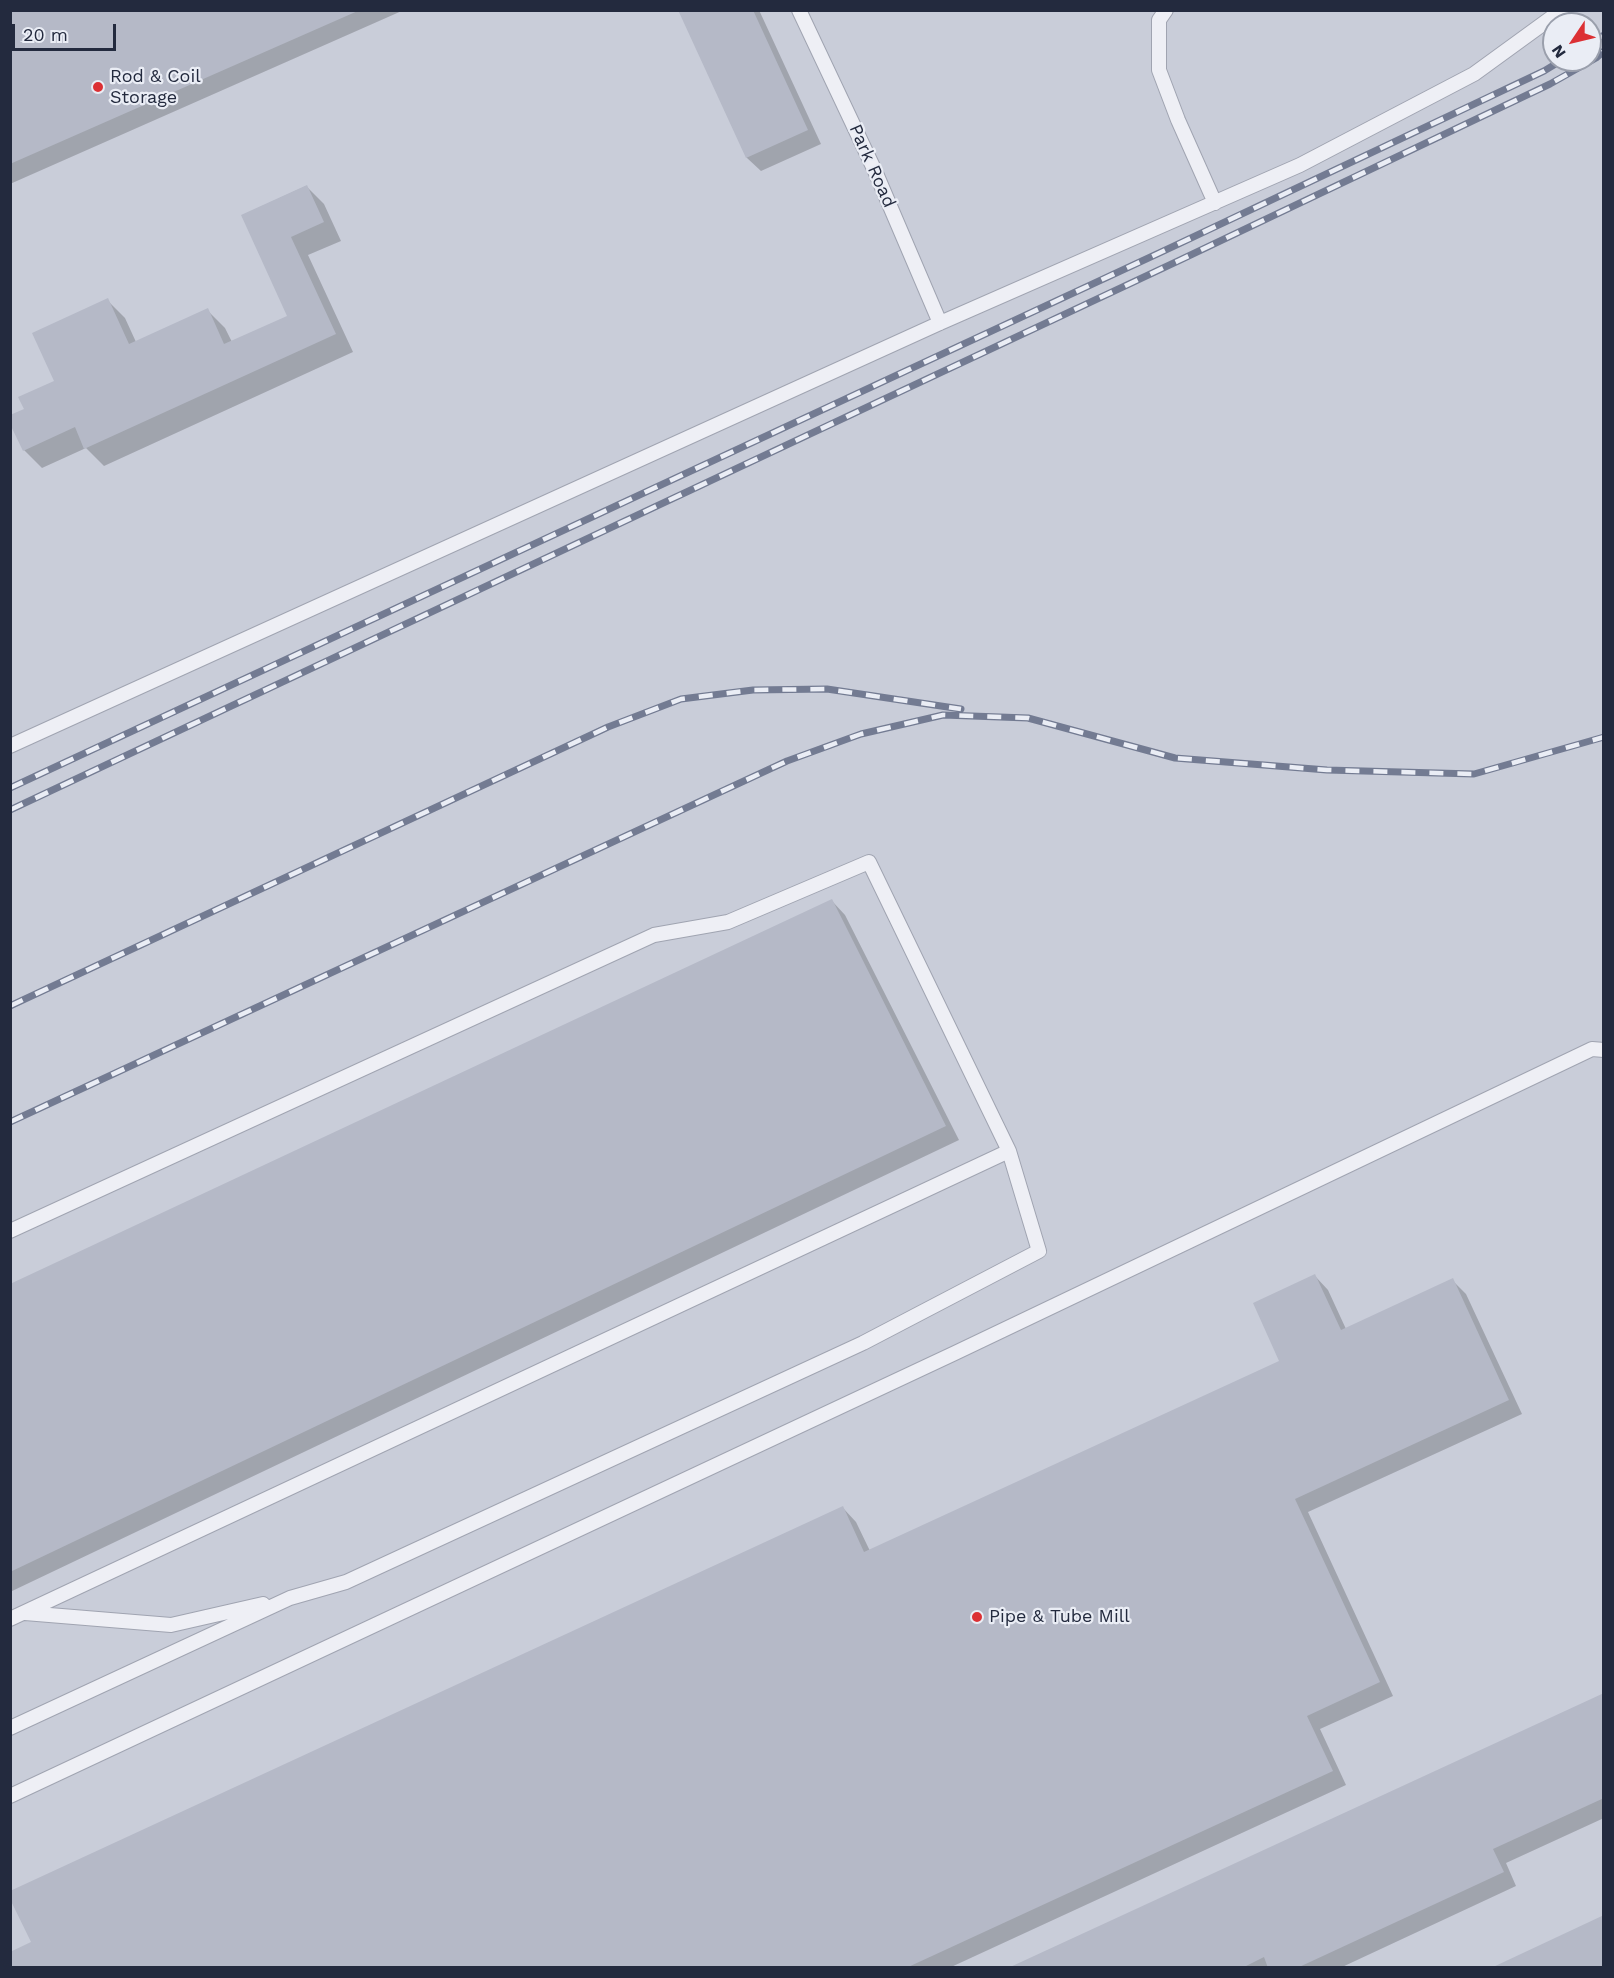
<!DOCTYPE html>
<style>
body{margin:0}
#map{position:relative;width:1614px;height:1978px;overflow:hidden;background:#dbdee7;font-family:"Work Sans",sans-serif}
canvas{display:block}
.frame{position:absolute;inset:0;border:12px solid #232a3e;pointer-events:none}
.north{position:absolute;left:1542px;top:12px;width:60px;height:60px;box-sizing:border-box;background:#eaedf5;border:2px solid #9a9fac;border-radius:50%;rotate:235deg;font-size:16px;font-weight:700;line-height:24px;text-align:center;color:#232a3e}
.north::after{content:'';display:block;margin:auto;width:21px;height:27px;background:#dc3034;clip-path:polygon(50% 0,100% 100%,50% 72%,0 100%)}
.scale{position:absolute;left:12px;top:24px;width:104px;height:27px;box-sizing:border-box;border:3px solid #232a3e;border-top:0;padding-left:8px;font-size:18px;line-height:21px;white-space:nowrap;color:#232a3e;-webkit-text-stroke:4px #eaedf5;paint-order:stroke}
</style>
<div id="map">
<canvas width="1614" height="1978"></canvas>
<div class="frame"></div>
<div class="north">N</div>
<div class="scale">20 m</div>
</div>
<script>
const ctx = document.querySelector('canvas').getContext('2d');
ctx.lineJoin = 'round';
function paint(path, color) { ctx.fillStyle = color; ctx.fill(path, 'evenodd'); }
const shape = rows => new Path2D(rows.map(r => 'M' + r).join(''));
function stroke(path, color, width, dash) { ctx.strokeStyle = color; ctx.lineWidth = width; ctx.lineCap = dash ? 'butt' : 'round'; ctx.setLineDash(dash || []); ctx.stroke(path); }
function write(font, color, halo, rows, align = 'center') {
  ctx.font = font + ' "Work Sans",sans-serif'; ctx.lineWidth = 4.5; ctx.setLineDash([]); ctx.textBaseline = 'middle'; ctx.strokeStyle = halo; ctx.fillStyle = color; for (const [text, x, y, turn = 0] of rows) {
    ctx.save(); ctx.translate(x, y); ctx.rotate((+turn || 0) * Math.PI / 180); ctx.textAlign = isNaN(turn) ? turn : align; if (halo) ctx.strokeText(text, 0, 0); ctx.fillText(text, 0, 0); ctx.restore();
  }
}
const built = shape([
 [11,11,1603,11,1603,1967,11,1967],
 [1554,24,1590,24,1590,60,1554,60]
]);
const shadow = shape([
 [10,10,404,10,10,184],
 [680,10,759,10,821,144,761,171,747,158],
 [306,186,324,204,341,241,308,255,353,352,104,466,86,448,42,468,24,450,56,382,107,300,125,318,136,342,207,310,225,328,232,342,289,316,243,215],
 [832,901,845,915,959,1140,10,1592,10,1286],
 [1315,1276,1328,1290,1346,1329,1452,1280,1466,1294,1522,1414,1308,1512,1393,1696,1320,1729,1346,1785,949,1968,10,1968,843,1508,856,1522,870,1551,1281,1362],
 [1604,1694,1604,1818,1506,1863,1516,1886,1340,1968,1011,1968]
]);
const building = shape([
 [10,10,360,10,10,164],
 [678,10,753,10,808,130,746,158],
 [307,185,324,222,291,237,336,334,84,449,75,427,23,451,10,424,10,415,24,409,18,397,54,381,32,333,108,298,129,344,208,308,224,344,287,316,241,215],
 [832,899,946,1126,10,1572,10,1284],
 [1315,1274,1341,1330,1453,1278,1509,1400,1295,1499,1380,1682,1307,1716,1333,1771,906,1968,10,1968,10,1952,31,1942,10,1899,10,1891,843,1506,864,1552,1279,1361,1253,1303],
 [1604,1693,1604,1798,1493,1849,1504,1872,1297,1968,1268,1968,1264,1957,1242,1968,1008,1968],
 [1604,1915,1604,1968,1491,1968]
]);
const service = shape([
 [799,10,875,171,940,323],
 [1166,10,1159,20,1159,70,1178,120,1215,203],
 [10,746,940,323,1300,165,1474,74,1562,10],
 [10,1231,654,935,728,922,869,862,1009,1151,10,1619],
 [25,1613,171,1625,263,1604],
 [10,1728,290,1598,346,1582,863,1343,1039,1251,1009,1151],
 [10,1796,955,1353,1592,1049,1604,1050]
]);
const rail = shape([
 [1590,43,1604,35],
 [10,788,1172,247,1544,71,1562,60],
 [10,810,1178,261,1550,84,1596,58,1604,51],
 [10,1006,608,727,681,699,753,690,827,689,961,709],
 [10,1122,787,761,861,734,943,715,1028,718,1175,758,1327,770,1474,774,1604,737]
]);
const markers = [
 [98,87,6,"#dc3034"],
 [977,1617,6,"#dc3034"]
];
const poiNames = [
 ["Rod & Coil",110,77],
 ["Storage",110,98],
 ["Pipe & Tube Mill",989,1617]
];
const streetNames = [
 ["Park Road",872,166,66]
];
paint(built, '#c9cdd9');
paint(shadow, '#0003');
paint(building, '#b5b9c7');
stroke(service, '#a0a4b1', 16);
stroke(service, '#eeeff5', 14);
stroke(rail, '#737b92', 7);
stroke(rail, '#eaedf5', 4.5, [14]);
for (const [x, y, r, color] of markers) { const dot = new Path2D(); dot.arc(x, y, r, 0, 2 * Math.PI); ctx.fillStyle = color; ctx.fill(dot); stroke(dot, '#eaedf5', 2); }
write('18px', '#232a3e', '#eaedf5', poiNames, 'left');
write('18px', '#232a3e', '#eaedf5', streetNames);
</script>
